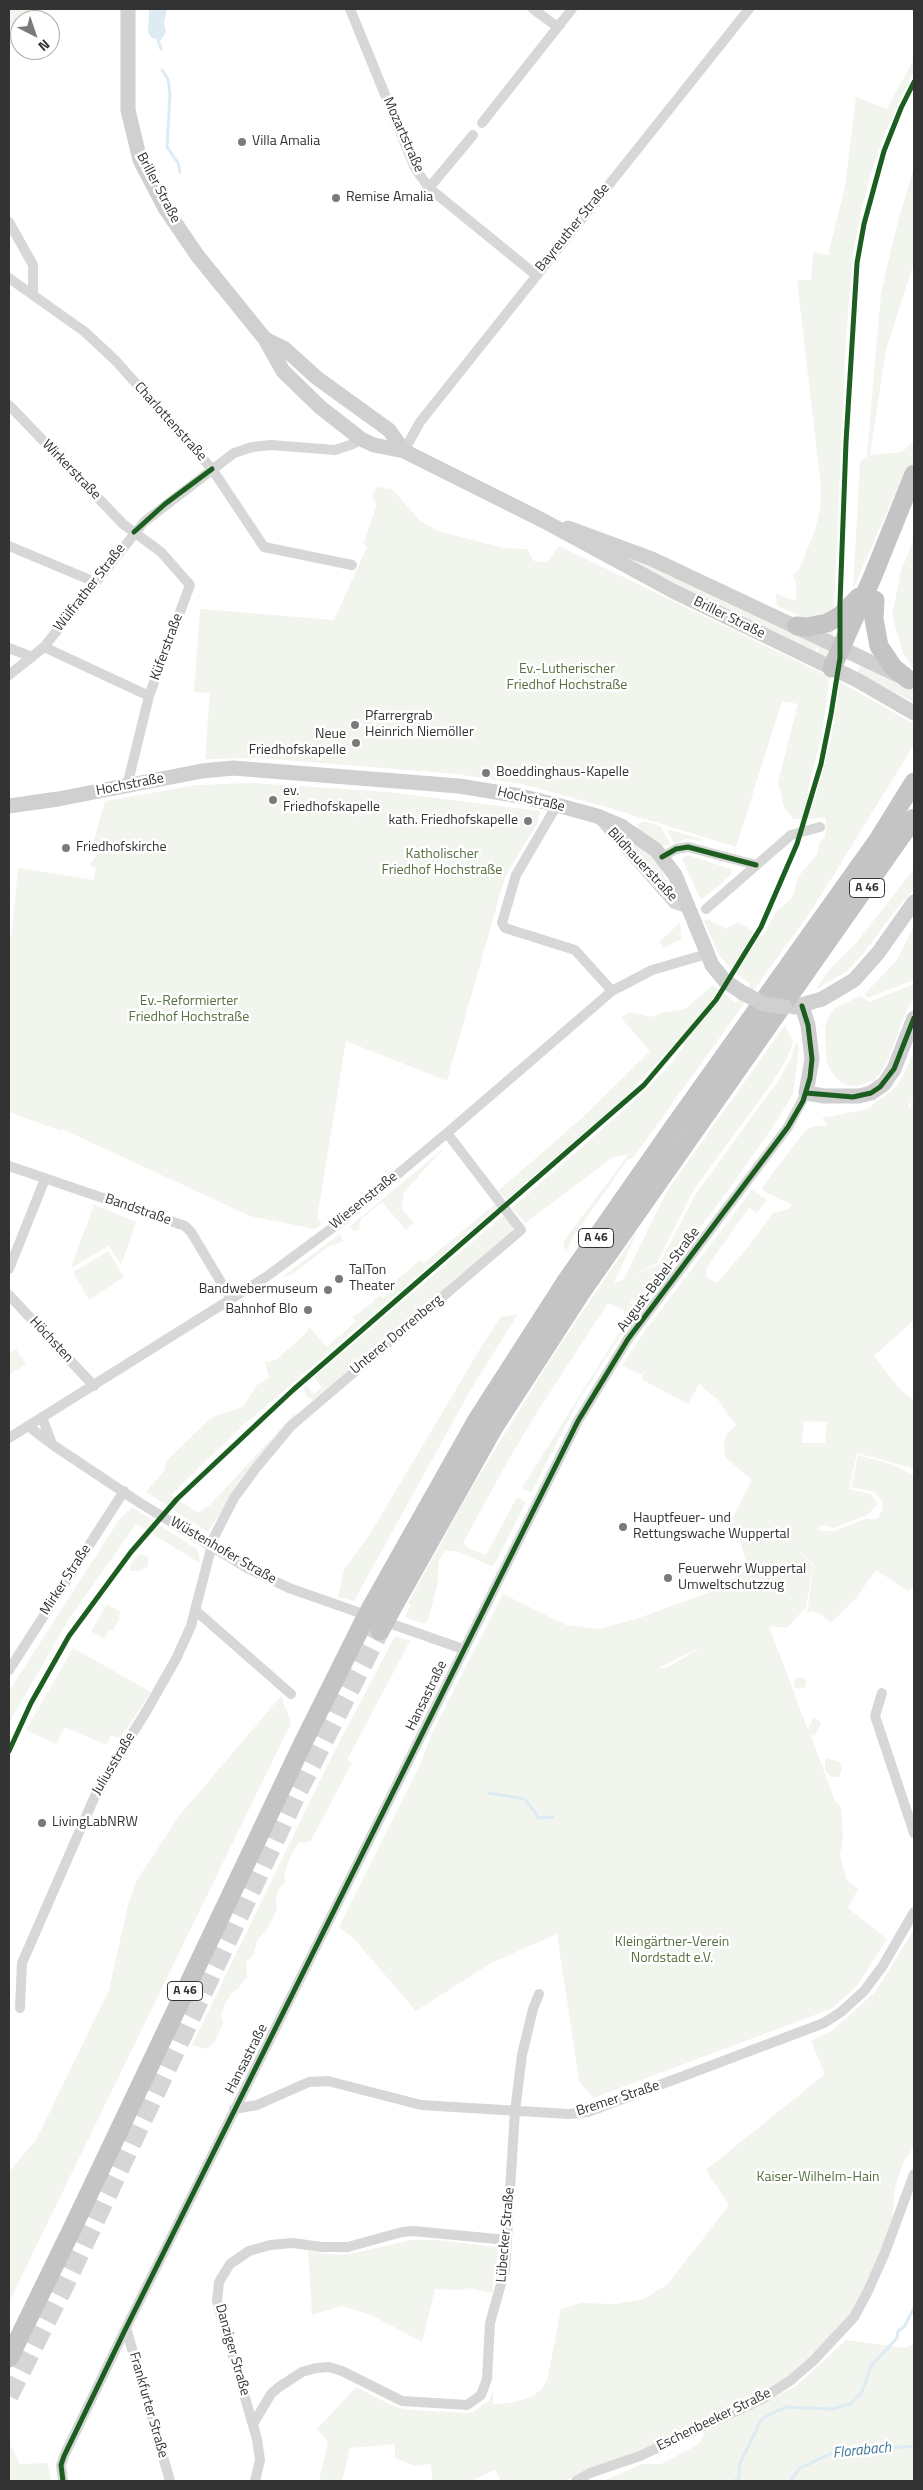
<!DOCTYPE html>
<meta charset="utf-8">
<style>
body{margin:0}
#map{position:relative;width:923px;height:2490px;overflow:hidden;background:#fff;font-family:"Titillium Web",sans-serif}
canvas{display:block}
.frame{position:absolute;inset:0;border:10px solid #333;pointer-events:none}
.north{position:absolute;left:10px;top:10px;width:50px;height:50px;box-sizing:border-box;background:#fff;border:1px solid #adadad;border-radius:50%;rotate:139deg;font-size:14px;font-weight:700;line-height:20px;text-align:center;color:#333}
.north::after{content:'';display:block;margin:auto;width:18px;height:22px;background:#7a7a7a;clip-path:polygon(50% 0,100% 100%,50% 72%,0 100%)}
</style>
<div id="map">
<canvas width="923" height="2490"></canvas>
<div class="frame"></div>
<div class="north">N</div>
</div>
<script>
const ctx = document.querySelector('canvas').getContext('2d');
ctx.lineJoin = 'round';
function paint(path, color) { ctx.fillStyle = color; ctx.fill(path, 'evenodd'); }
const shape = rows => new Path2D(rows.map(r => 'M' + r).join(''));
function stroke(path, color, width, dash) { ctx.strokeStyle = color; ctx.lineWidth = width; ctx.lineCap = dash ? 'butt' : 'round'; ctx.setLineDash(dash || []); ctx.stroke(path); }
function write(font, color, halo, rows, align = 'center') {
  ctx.font = font + ' "Titillium Web",sans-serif'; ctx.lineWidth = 5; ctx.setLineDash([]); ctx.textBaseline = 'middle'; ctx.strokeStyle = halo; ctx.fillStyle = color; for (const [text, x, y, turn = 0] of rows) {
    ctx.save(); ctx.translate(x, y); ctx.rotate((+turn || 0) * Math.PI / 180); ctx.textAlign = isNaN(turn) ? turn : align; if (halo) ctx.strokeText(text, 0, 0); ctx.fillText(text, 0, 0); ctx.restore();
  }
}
const green = shape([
 [9,9,37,9,39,20,20,20,20,42,9,43],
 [914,59,914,70,885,133,871,173,860,215,853,253,846,336,834,607,821,615,834,616,832,671,817,671,818,646,814,653,591,541,672,573,773,624,814,617,803,617,777,606,776,594,796,601,796,584,793,574,799,570,815,530,820,510,821,487,797,280,811,280,813,252,828,255,845,187,856,97,887,109],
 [914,167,914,262,886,350,870,455,902,452,914,441,914,461,894,496,853,589,860,462,867,456,881,293,896,229],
 [377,487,392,489,421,522,441,532,504,548,527,549,534,561,546,563,559,546,830,677,821,738,807,793,816,796,831,740,840,682,914,724,914,745,813,908,633,1158,628,1159,572,1239,566,1253,563,1242,629,1154,613,1157,525,1223,512,1208,630,1105,667,1068,685,1045,678,1040,623,1099,506,1200,498,1191,582,1118,650,1051,621,1018,629,1012,652,1017,660,1013,685,1009,713,985,736,1003,750,984,732,970,719,955,704,921,707,919,726,929,738,922,762,937,776,912,793,897,798,877,818,853,819,842,825,837,826,818,793,819,784,807,778,783,798,704,782,701,736,847,606,807,522,784,457,774,260,758,205,759,210,693,194,692,200,609,334,620,367,547,364,543,377,504,372,496],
 [914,539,914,670,903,653,892,615,901,571],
 [861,664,914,689,914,702,857,674],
 [253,783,388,792,540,811,538,822,505,877,447,1081,346,1041,317,1218,322,1224,315,1229,250,1216,62,1129,61,1131,9,1112,9,937,11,937,18,868,94,880,96,868,89,866,96,856,94,840,105,801,197,785],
 [644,821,661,827,671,845,659,846,639,830,637,825],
 [667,829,702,839,701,841,686,839,674,843],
 [617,831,648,853,658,864,675,897,628,841,617,834],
 [688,855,731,869,732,874,701,900,682,859],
 [914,869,914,889,894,912,863,954,846,972,815,990,828,971,857,942],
 [680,923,681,939,663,948,659,942],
 [914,926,914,980,868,998,865,994,897,960],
 [914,984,914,997,902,1021,887,1063,876,1079,857,1086,845,1085,836,1078,828,1066,826,1056,825,1027,829,1016,836,1007,861,996,869,1002],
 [785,1025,793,1042,787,1058,774,1080,693,1191,657,1263,631,1276,659,1264,697,1192,778,1081,791,1058,796,1042,799,1048,793,1094,776,1122,735,1181,641,1305,633,1299,630,1302,638,1309,578,1401,531,1493,522,1488,629,1317,623,1313,624,1310,608,1303,539,1409,510,1457,463,1543,470,1549,486,1555,517,1497,526,1502,493,1567,457,1551,445,1551,439,1560,437,1586,428,1620,424,1624,405,1617,411,1605,408,1603,472,1487,552,1357,638,1230,614,1283,624,1279,667,1191],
 [914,1051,914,1095,908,1106,911,1109,910,1104,914,1097,914,1320,874,1356,898,1387,914,1401,914,1470,909,1467,857,1453,849,1489,870,1494,878,1504,867,1515,834,1528,824,1525,817,1528,823,1531,835,1531,865,1519,877,1519,882,1511,883,1502,875,1492,851,1487,858,1455,894,1465,913,1475,914,1587,908,1591,876,1570,856,1598,831,1623,820,1614,812,1611,807,1613,814,1565,797,1549,813,1566,806,1607,787,1628,769,1626,808,1730,813,1718,817,1719,821,1724,815,1735,811,1736,835,1801,841,1807,843,1838,840,1855,846,1879,858,1889,848,1908,887,1939,856,1987,831,2009,593,2098,579,2081,557,1934,491,1963,416,2011,357,1942,339,1927,418,1769,434,1729,503,1594,566,1625,599,1629,636,1619,713,1591,748,1569,737,1530,728,1527,752,1480,725,1457,724,1443,727,1434,736,1425,718,1400,699,1384,688,1404,641,1379,651,1359,642,1375,622,1365,645,1331,752,1190,767,1200,757,1213,749,1208,706,1268,707,1277,717,1283,749,1246,773,1213,789,1209,791,1204,765,1192,762,1187,805,1131,811,1127,828,1125,822,1118,868,1109,875,1103,895,1088,903,1076],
 [804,1421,827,1422,825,1443,802,1443],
 [704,1646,668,1667,658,1669,658,1668],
 [444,1148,404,1192,402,1209,414,1223,406,1230,382,1202,361,1219,359,1229,355,1231,353,1230,350,1226],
 [94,1204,136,1222,121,1265,109,1246,71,1268],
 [495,1204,498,1207,236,1432,171,1495,198,1513,211,1504,294,1414,296,1417,227,1503,208,1532,146,1492,165,1470,166,1461,212,1417,243,1407,257,1385,269,1377,265,1362,276,1360,306,1333,309,1327,327,1347,356,1321,352,1317,375,1301,374,1300,379,1295,383,1298,389,1293,386,1289,420,1260,424,1263],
 [505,1214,513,1225,512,1233,313,1400,305,1396,304,1387,306,1385,314,1394,322,1387,314,1377],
 [340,1234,343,1241,340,1243,329,1246,291,1275,282,1277],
 [108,1251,124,1277,89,1300,73,1272],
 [518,1314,471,1389,354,1601,338,1597,344,1570,370,1534,483,1344,501,1317],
 [16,1349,26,1364,9,1375,9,1353],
 [132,1507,195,1548,199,1553,200,1563,136,1524,69,1619,9,1723,9,1691,119,1520],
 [139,1554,148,1556,148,1566,139,1571,130,1571,131,1563],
 [107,1604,121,1612,118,1617,120,1618,113,1631,109,1629,104,1639,91,1631],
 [395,1636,410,1641,347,1760,352,1763,310,1842,299,1842,291,1855,284,1875,286,1881,279,1889,276,1898,277,1908,272,1920,266,1931,257,1940,253,1956,246,1962,247,1977,238,1989,232,1992,225,2004,221,2015,223,2023,215,2042,207,2049,192,2045,329,1762],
 [73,1648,151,1692,120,1739,111,1735,106,1745,65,1727,56,1744,26,1730],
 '794 1683a6 6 0 1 1 12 0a6 6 0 1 1-12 0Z',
 [281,1696,291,1723,9,2302,9,2172,36,2140,109,1990,128,1905,137,1880,179,1816],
 [828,1758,840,1762,842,1771,838,1777,831,1777,825,1770,825,1760],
 [914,1930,914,2146,904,2161,895,2187,892,2221,885,2243,855,2306,835,2334,806,2362,780,2384,755,2399,641,2452,589,2469,565,2481,501,2481,495,2470,471,2481,432,2481,431,2464,415,2466,395,2458,395,2444,350,2448,342,2481,319,2481,328,2442,317,2429,356,2387,387,2403,403,2409,427,2411,471,2413,489,2401,493,2390,493,2404,510,2403,531,2397,541,2390,547,2381,561,2309,581,2303,616,2304,644,2299,668,2284,729,2205,706,2170,825,2074,811,2041,833,2030,875,1992],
 [411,2240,438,2240,496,2247,498,2251,492,2293,468,2288,459,2290,435,2289,422,2342,369,2314,342,2306,312,2315,308,2251,337,2255,350,2254],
 [846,2340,905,2348,914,2343,914,2481,603,2481,642,2464,661,2464,699,2444,705,2432,796,2386],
 [9,2446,14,2450,19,2464,47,2463,52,2481,9,2481]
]);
const water = shape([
 [149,9,167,9,164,23,166,32,161,40,152,38,148,32]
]);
const stream = shape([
 [158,40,161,49],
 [162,70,168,79,170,94,167,147,178,163,180,172],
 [489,1793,525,1799,539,1818,553,1817],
 [734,2481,739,2479,739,2466,761,2420,772,2413,787,2407,833,2409,850,2404,862,2392,871,2366,897,2338,898,2331,904,2327,914,2308],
 [790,2481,800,2468,832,2453,914,2446]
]);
const highwayTunnel = shape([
 [9,2396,65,2285,297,1794,380,1631]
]);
const street = shape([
 [350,9,415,168,429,188,536,275],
 [533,9,555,25,560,25],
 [482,123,572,9],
 [429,188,473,135],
 [9,222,33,265,33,294],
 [9,278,85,332,116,361,212,469,264,547,352,565],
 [9,405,123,524,161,552,190,585,149,696,127,786],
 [404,451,420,422,749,9],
 [9,546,95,582],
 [44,647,149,696],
 [9,648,32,657],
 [9,675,44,647,144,522,234,453,252,447,271,445,335,450,353,444,361,439],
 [557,805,516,875,502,923,505,928,575,950,612,991],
 [599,819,674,904,690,909],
 [662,857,676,849,688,847,756,865],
 [706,909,791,835,820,827],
 [9,1166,185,1226,191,1232,231,1299],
 [9,1269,45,1179],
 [9,1295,94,1386],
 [42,1417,52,1444],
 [28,1426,53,1445,140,1503,247,1568,289,1588,463,1649],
 [9,1438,266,1277,339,1223,447,1133,612,991,652,970,707,954],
 [195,1610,291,1694],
 [9,1670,124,1491],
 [882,1693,875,1716,914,1833],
 [20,2008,22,1963,98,1789,147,1710,176,1659,191,1626,214,1537,234,1498,256,1468,291,1426,521,1230,447,1133],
 [234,2109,257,2105,309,2082,328,2081,421,2105,569,2114,588,2112,824,2023,841,2012,864,1991,882,1967,914,1912],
 [126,2328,170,2481],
 [253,2424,271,2394,279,2387,302,2372,316,2368,329,2367,342,2371,402,2401,467,2405,481,2395,487,2379,490,2323,505,2270,515,2111,522,2055,533,2009,539,1994],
 [63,2481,61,2465,64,2456,126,2328,578,1421,628,1339,788,1127,806,1093],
 [255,2481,260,2460,257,2439,217,2301,219,2282,230,2264,249,2251,270,2245,293,2243,321,2247,348,2247,402,2232,413,2231,507,2240],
 [576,2481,590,2473,640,2456,762,2399,791,2380,814,2360,854,2317,867,2293,884,2255,914,2174]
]);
const secondary = shape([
 [128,9,128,110,140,160,165,208,197,255,265,339,283,371,320,407,361,439,374,445,404,451,544,521,673,591,857,680,914,713],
 [265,339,285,349,317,378,389,430,404,451],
 [568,528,652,559,900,676],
 [9,806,58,799,202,771,233,768,459,786,520,796,557,805,597,816,621,826,656,850,675,875,712,965,725,981,743,993],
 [802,1006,808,1025,812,1059,806,1093,824,1096,859,1096,871,1093,884,1084,894,1069,914,1018],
 [794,1007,822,999,854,980,878,953,914,902]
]);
const highway = shape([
 [875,600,874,619,879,646,893,667,909,680],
 [797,626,807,627,827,623,841,615,859,597],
 [832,668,872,578,914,474],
 [372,1606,477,1420,567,1280,673,1128,878,840,914,782],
 [390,1612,494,1427,582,1291,914,818],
 [9,2358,74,2225,303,1743,362,1625]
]);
const secondaryBridge = shape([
 [743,993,764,1004,785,1007]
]);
const highwayBridge = shape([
 [362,1625,372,1606],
 [380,1631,390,1612]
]);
const cycleway = shape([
 [134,532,165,504,212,469],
 [662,857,676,849,688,847,756,865],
 [806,1093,853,1097,871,1093,880,1087,894,1069,914,1018],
 [9,1751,31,1703,69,1636,131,1552,177,1499,293,1390,644,1085,716,1000,761,927,797,844,821,764,831,714,840,658,840,603,846,442,857,263,864,224,884,151,901,108,914,82],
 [63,2481,61,2465,64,2456,126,2328,578,1421,628,1339,788,1127,803,1101,810,1078,812,1059,808,1025,802,1006]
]);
const markers = [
 [242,142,5,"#7a7a7a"],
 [336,198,5,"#7a7a7a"],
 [355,725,5,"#7a7a7a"],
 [356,743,5,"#7a7a7a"],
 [486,773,5,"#7a7a7a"],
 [273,800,5,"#7a7a7a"],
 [528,821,5,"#7a7a7a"],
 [66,848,5,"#7a7a7a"],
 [339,1279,5,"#7a7a7a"],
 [328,1290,5,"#7a7a7a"],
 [308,1310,5,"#7a7a7a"],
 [623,1527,5,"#7a7a7a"],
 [668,1578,5,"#7a7a7a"],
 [42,1823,5,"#7a7a7a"]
];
const shields = [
 [867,888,35],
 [596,1238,35],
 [185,1991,35]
];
const shieldNames = [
 ["A 46",867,888],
 ["A 46",596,1238],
 ["A 46",185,1991]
];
const streetNames = [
 ["Mozartstraße",403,135,66],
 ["Briller Straße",158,188,62],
 ["Bayreuther Straße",573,228,-51],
 ["Charlottenstraße",170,422,48],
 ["Wirkerstraße",71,470,46],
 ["Wülfrather Straße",90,588,-52],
 ["Briller Straße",729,618,26],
 ["Küferstraße",167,647,-70],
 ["Hochstraße",130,785,-11],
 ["Hochstraße",531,800,13],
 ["Bildhauerstraße",642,865,47],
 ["Wiesenstraße",364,1201,-39],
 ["Bandstraße",138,1210,19],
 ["August-Bebel-Straße",659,1280,-53],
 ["Unterer Dorrenberg",397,1335,-40],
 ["Höchsten",51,1340,47],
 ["Wüstenhofer Straße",223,1551,30],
 ["Mirker Straße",66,1580,-57],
 ["Hansastraße",427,1696,-64],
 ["Juliusstraße",114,1764,-59],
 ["Hansastraße",247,2059,-63],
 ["Bremer Straße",618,2099,-18],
 ["Lübecker Straße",506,2235,-85],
 ["Danziger Straße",232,2350,74],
 ["Frankfurter Straße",148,2405,74],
 ["Eschenbeeker Straße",714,2420,-26]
];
const poiNames = [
 ["Villa Amalia",252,142],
 ["Remise Amalia",346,198],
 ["Pfarrergrab",365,717],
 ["Heinrich Niemöller",365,733],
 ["Neue",346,735,"right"],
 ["Friedhofskapelle",346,751,"right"],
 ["Boeddinghaus-Kapelle",496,773],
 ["ev.",283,792],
 ["Friedhofskapelle",283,808],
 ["kath. Friedhofskapelle",518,821,"right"],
 ["Friedhofskirche",76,848],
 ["TalTon",349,1271],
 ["Theater",349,1287],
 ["Bandwebermuseum",318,1290,"right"],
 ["Bahnhof Blo",298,1310,"right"],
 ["Hauptfeuer- und",633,1519],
 ["Rettungswache Wuppertal",633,1535],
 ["Feuerwehr Wuppertal",678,1570],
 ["Umweltschutzzug",678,1586],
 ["LivingLabNRW",52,1823]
];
const parkNames = [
 ["Ev.-Lutherischer",567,670],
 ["Friedhof Hochstraße",567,686],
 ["Katholischer",442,855],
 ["Friedhof Hochstraße",442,871],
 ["Ev.-Reformierter",189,1002],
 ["Friedhof Hochstraße",189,1018],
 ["Kleingärtner-Verein",672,1943],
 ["Nordstadt e.V.",672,1959],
 ["Kaiser-Wilhelm-Hain",818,2178]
];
const waterNames = [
 ["Florabach",862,2451,-6]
];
paint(green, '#f1f5ed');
paint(water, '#ddebf3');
stroke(stream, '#ddebf3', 3);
stroke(highwayTunnel, '#d6d6d6', 19, [19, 9]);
stroke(street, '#d7d7d7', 10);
stroke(secondary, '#d0d0d0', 15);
stroke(highway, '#c4c4c4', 19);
stroke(secondaryBridge, '#d0d0d0', 15);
stroke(highwayBridge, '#c4c4c4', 19);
stroke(cycleway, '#1b5e20', 5);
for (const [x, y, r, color] of markers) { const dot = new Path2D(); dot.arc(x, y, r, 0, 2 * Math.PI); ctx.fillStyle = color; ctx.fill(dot); stroke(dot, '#fff', 2); }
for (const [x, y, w] of shields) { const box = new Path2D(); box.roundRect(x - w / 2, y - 9.5, w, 19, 4); ctx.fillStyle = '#fff'; ctx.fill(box); stroke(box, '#333', 1); }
write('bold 12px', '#333', null, shieldNames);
write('14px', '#333', '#fff', streetNames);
write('14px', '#333', '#fff', poiNames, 'left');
write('14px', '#56703f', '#fff', parkNames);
write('italic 15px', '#3f7597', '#fff', waterNames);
</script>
